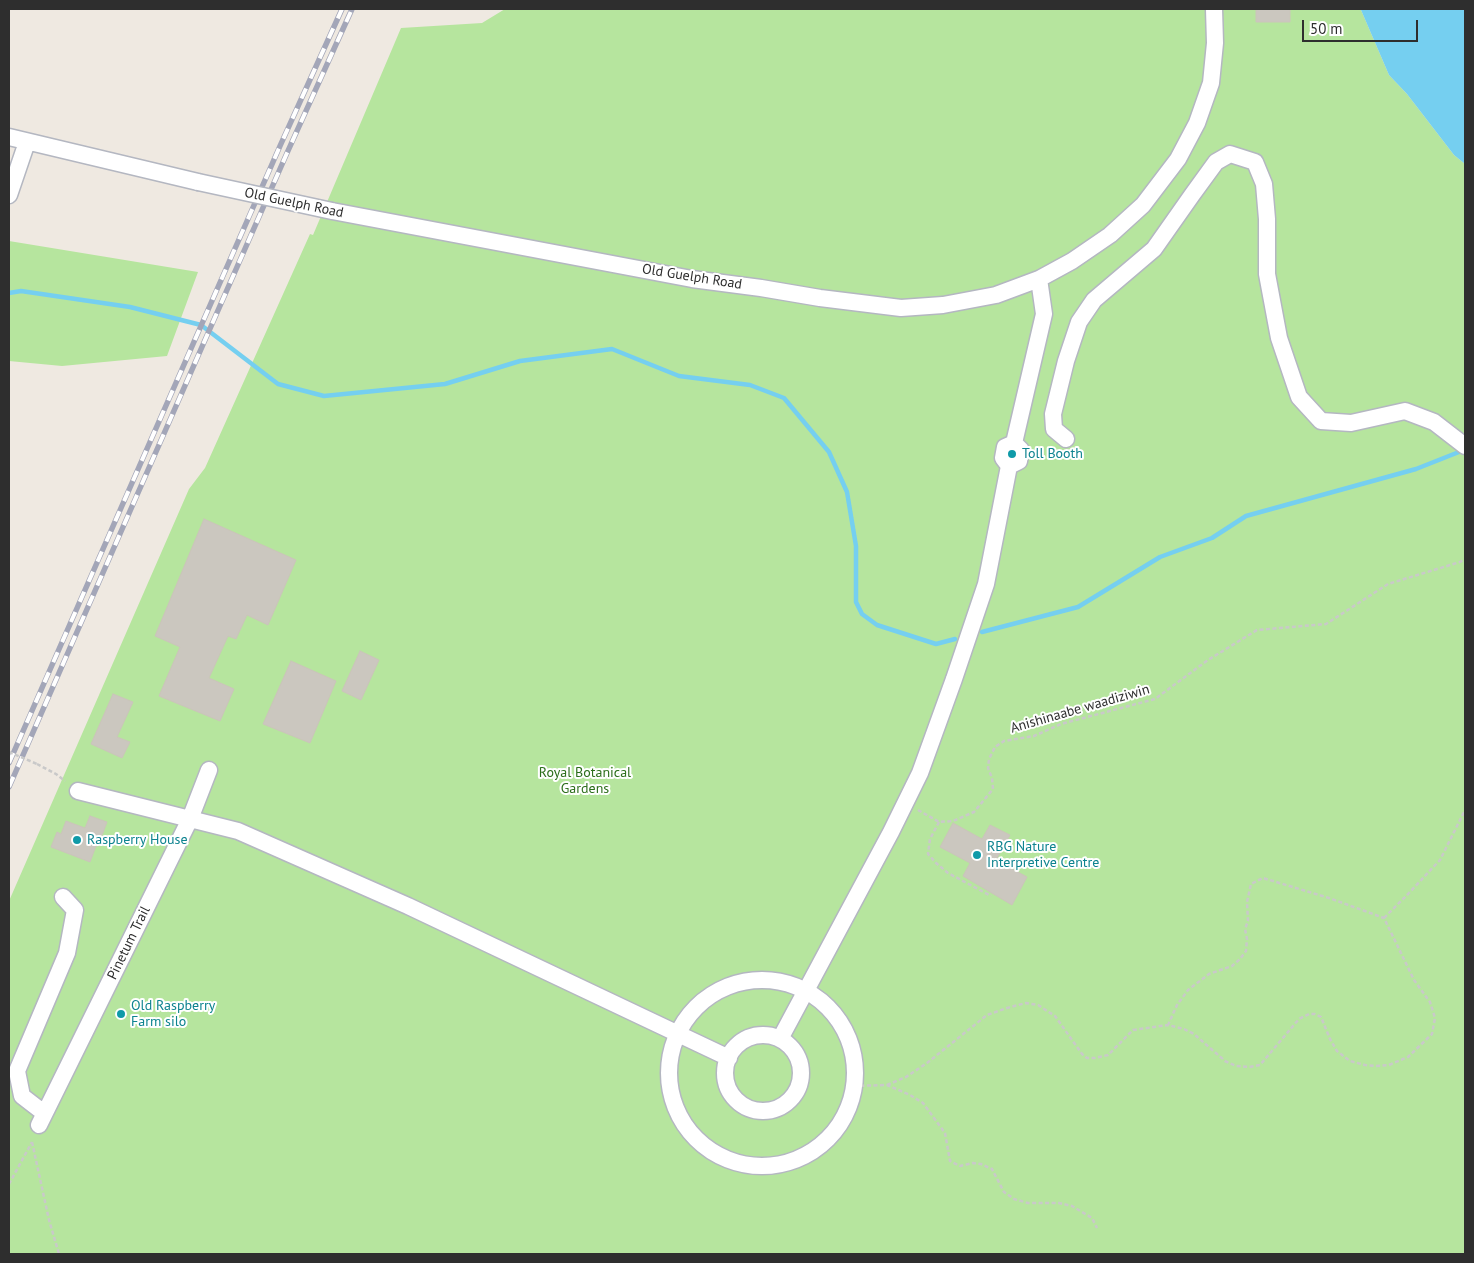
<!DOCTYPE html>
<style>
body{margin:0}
#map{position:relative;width:1474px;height:1263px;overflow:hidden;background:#efe9e1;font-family:"PT Sans",sans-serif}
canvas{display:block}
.frame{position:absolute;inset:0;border:10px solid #2e2e2e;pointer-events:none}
.scale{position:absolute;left:1302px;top:20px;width:116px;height:22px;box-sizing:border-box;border:2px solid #2e2e2e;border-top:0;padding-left:6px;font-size:15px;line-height:18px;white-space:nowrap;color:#2e2e2e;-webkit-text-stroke:4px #fff;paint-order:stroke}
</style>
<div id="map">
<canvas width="1474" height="1263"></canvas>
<div class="frame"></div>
<div class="scale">50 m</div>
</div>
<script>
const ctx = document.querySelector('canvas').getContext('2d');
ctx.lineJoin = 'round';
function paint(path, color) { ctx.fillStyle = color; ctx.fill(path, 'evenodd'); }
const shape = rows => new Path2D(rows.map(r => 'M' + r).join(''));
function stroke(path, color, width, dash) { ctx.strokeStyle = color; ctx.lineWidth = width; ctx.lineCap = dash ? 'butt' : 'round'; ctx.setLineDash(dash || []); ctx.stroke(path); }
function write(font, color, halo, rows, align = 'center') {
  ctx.font = font + ' "PT Sans",sans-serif'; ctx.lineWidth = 4; ctx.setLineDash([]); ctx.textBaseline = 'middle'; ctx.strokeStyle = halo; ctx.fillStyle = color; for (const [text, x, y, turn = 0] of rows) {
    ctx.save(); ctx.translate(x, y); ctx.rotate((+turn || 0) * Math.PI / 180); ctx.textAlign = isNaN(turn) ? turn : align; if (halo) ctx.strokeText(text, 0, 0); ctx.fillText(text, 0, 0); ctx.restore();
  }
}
const green = shape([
 [505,9,1362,9,1361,10,1389,75,1407,94,1454,155,1465,164,1465,1254,9,1254,9,901,189,489,205,468,310,234,313,235,401,28,482,23],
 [9,241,198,272,167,356,62,366,9,361]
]);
const water = shape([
 [1362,9,1465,9,1465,164,1454,155,1407,94,1389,75,1361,10]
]);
const stream = shape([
 [9,293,21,291,130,307,201,325,278,384,324,396,445,384,520,361,612,349,679,376,750,385,784,398,829,452,847,492,856,546,856,602,862,614,877,625,936,644,955,639],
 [982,632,1078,607,1160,557,1212,538,1246,516,1416,469,1464,450]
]);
const building = shape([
 [1256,9,1290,9,1290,22,1256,22,1256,9],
 [204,519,296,560,268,625,247,615,236,639,228,636,209,678,234,689,220,721,159,696,180,647,155,636,204,519],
 [360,651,379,660,361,700,342,691,360,651],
 [291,661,336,681,310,743,263,724,291,661],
 [113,694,133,702,117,737,130,742,122,758,91,744,113,694],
 [90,816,107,822,98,846,96,846,90,862,51,847,57,832,61,834,66,821,85,828,90,816],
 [953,823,982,839,990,825,1010,835,996,860,1027,877,1012,905,963,876,970,863,940,847,953,823]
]);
const path = shape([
 [37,764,56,774,65,781],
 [918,810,939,822,953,821,974,812,993,789,992,778,988,768,989,759,995,747,1004,741,1034,736,1061,724,1155,699,1208,660,1257,630,1326,624,1388,584,1460,562,1465,559],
 [939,822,930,839,928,854,936,863,948,873,991,896],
 [1384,918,1408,894,1440,860,1465,810],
 [887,1085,906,1077,927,1063,987,1015,1007,1008,1026,1003,1038,1005,1055,1016,1082,1054,1087,1058,1095,1058,1108,1055,1133,1030,1168,1025,1184,1029,1194,1034,1225,1061,1236,1066,1249,1067,1260,1065,1299,1019,1309,1014,1315,1014,1321,1017,1330,1039,1337,1051,1350,1061,1365,1065,1376,1066,1389,1065,1408,1057,1432,1034,1435,1018,1430,1002,1414,980,1384,918,1329,898,1263,878,1251,884,1247,902,1248,921,1245,929,1247,939,1246,951,1240,959,1232,966,1209,974,1188,990,1177,1005,1168,1025],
 [854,1086,887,1085,910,1095,923,1103,945,1133,950,1161,960,1166,973,1163,981,1164,992,1169,1004,1192,1014,1199,1028,1203,1059,1203,1072,1206,1092,1218,1097,1228],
 [32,1142,49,1220,59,1254],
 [9,1184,32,1142]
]);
const minor = shape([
 [9,137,198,182],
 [9,195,27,142],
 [332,211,692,279,761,288,820,298,901,308,943,305,996,295,1039,279,1072,261,1110,235,1143,205,1178,159,1197,123,1211,83,1215,43,1214,9],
 [1066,439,1054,429,1053,414,1066,361,1079,322,1094,300,1154,249,1192,195,1216,162,1230,154,1255,162,1264,184,1267,219,1267,274,1279,338,1299,397,1321,421,1351,423,1405,411,1434,422,1465,446],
 [1009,466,1019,461,1021,450,1014,443],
 [78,791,238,831,408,906,729,1058],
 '669 1073a93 93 0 1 1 186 0a93 93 0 1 1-186 0Z',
 '725 1073a38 38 0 1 1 76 0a38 38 0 1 1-76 0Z',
 [780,1039,891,832,920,773,954,679,986,584,1009,466,1003,458,1005,447,1014,443,1044,314,1039,279],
 [44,1113,22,1096,17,1071,67,953,75,910,63,897],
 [39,1125,190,819,209,770]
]);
const rail = shape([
 [9,763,280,146,342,9],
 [9,787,287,153,352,9]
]);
const pathBridge = shape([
 [9,752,37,764]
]);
const minorBridge = shape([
 [198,182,332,211]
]);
const markers = [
 [1012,454,5,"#0f9aa8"],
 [77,840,5,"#0f9aa8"],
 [977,855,5,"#0f9aa8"],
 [121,1014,5,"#0f9aa8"]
];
const streetNames = [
 ["Old Guelph Road",294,203,12],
 ["Old Guelph Road",692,277,9],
 ["Anishinaabe waadiziwin",1080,709,-16],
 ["Pinetum Trail",129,943,-64]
];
const cultureNames = [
 ["Toll Booth",1022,454],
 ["Raspberry House",87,840],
 ["RBG Nature",987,847],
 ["Interpretive Centre",987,863],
 ["Old Raspberry",131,1006],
 ["Farm silo",131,1022]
];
const parkNames = [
 ["Royal Botanical",585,773],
 ["Gardens",585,789]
];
paint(green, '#b6e59e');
paint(water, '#75cff0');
stroke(stream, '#75cff0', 4.5);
paint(building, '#cbc7bf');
stroke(building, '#cbc5ba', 1);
stroke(minor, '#b4b7c1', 19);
stroke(path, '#c9c9c9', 2.5, [4, 2.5]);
stroke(minor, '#fff', 16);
stroke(rail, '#a3a6b8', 5.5);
stroke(rail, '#fff', 4, [11]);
stroke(minorBridge, '#b4b7c1', 19, []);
stroke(pathBridge, '#c9c9c9', 2.5, [4, 2.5]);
stroke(minorBridge, '#fff', 16);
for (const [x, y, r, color] of markers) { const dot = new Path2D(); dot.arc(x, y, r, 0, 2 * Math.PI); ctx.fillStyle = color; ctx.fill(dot); stroke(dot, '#fff', 2); }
write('14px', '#2e2e2e', '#fff', streetNames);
write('14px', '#0d838f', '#fff', cultureNames, 'left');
write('14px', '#2c6e1b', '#fff', parkNames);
</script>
